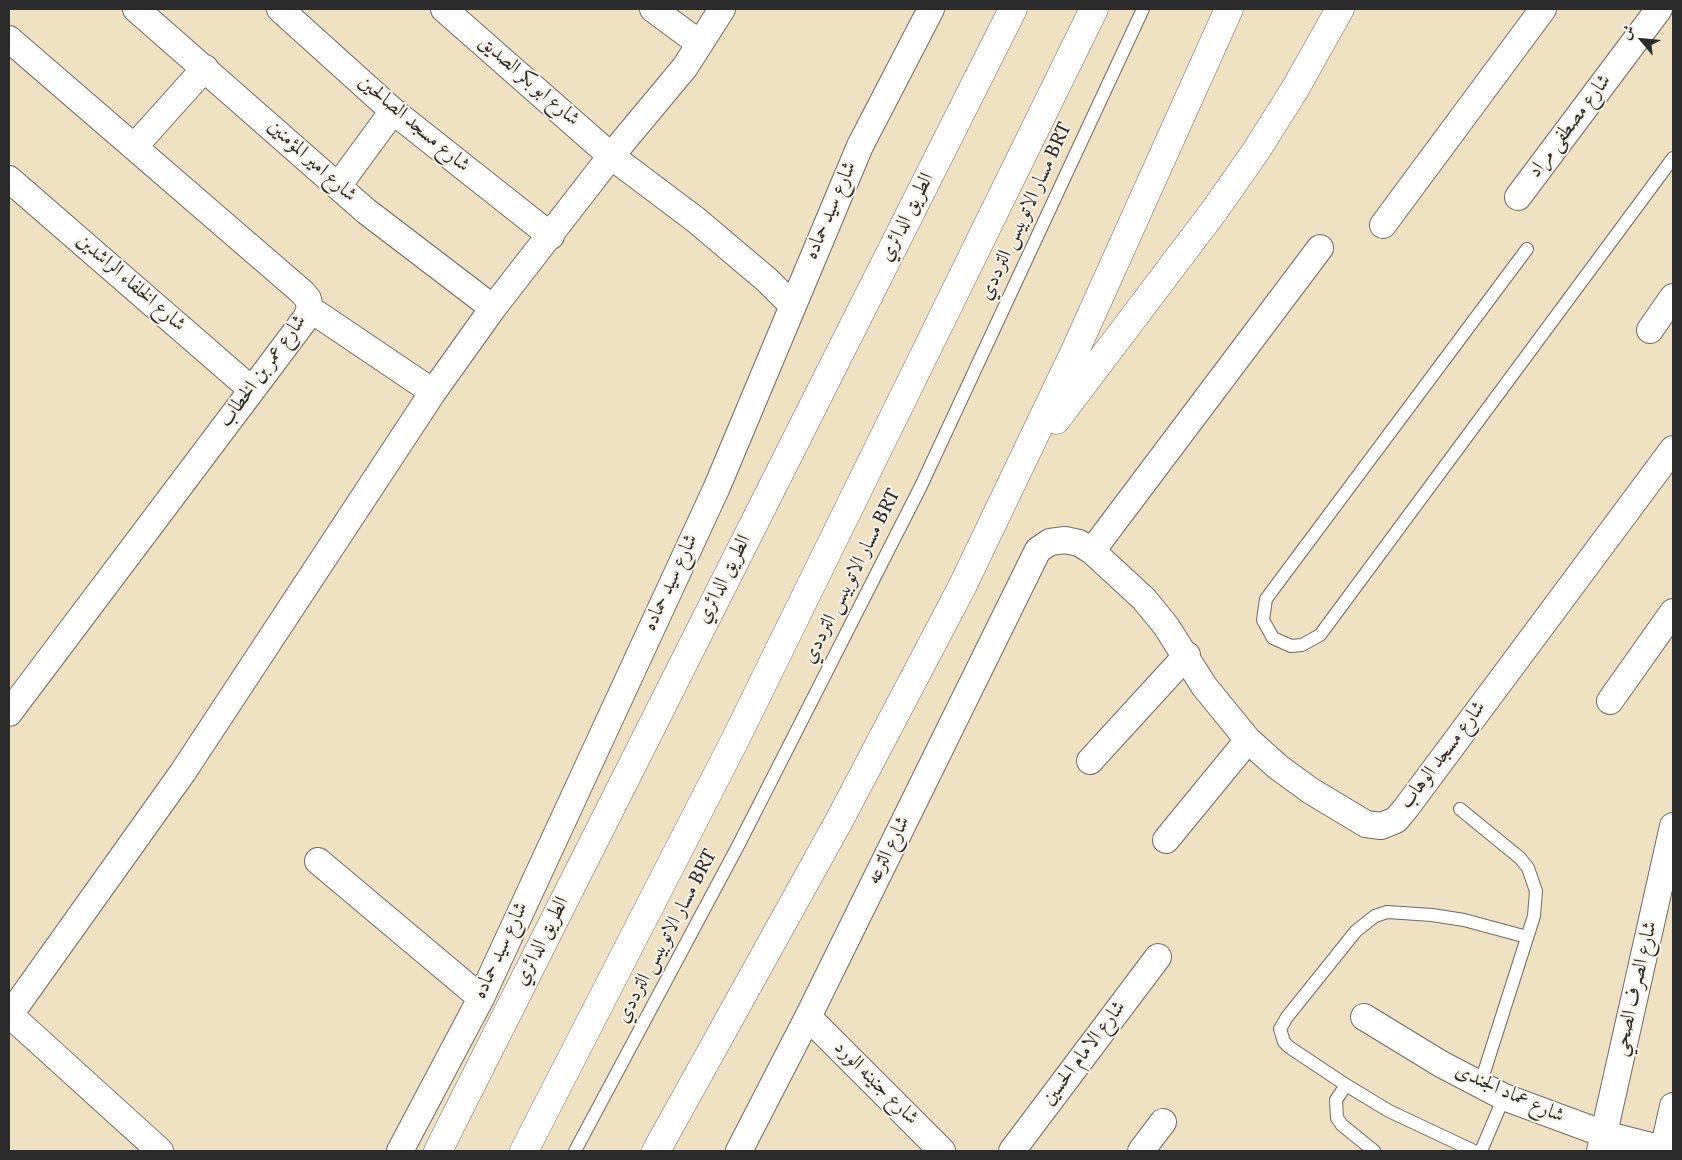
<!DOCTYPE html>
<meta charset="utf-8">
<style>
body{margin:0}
#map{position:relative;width:1682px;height:1160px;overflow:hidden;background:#efe1c1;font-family:Vollkorn,Amiri,serif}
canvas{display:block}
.frame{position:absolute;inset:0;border:10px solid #2b2b2b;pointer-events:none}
.north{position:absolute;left:1617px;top:15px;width:50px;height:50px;-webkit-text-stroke:4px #f7f3e8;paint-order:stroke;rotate:298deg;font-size:14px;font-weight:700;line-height:20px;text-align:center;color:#2b2b2b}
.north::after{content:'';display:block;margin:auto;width:18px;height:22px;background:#2b2b2b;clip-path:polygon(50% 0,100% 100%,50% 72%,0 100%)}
</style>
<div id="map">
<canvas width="1682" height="1160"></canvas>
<div class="frame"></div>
<div class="north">ش</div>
</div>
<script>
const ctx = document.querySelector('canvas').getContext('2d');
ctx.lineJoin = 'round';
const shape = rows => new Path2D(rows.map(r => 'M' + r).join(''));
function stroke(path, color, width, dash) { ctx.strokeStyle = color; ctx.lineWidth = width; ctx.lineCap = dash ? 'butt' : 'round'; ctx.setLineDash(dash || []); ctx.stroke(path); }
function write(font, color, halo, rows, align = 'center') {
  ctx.font = font + ' Vollkorn,Amiri,serif'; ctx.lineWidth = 4; ctx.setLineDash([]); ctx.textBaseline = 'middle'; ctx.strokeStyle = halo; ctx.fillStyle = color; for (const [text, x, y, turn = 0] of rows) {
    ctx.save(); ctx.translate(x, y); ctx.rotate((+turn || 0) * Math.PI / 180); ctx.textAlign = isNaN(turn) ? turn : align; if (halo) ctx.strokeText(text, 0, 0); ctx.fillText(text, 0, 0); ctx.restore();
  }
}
const service = shape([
 [1527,249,1266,599,1263,620,1273,638,1291,646,1302,645,1320,635,1673,158],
 [1460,809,1520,858,1528,868,1536,891,1534,916,1480,1085],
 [1346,1085,1336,1100,1337,1118,1342,1125,1374,1151],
 [575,1151,739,844,921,486,1143,9],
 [1474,1151,1389,1111,1346,1085,1289,1047,1284,1042,1280,1029,1287,1017,1356,931,1375,916,1387,912,1432,915,1464,920,1527,937],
 [1481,1151,1504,1097]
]);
const minor = shape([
 [136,9,366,211,493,308],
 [280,9,393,111,551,236],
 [444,9,611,156,696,220,767,280,792,305],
 [653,9,699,43],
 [9,39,302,292,308,299,310,309,306,318,252,390,9,713],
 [135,146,205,68],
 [9,179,252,390],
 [338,186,393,111],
 [1518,197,1659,9],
 [1383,225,1543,9],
 [310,309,433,392],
 [1650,330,1673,297],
 [1092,551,1320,248],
 [1610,701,1673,612],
 [1090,761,1187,655],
 [1166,840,1248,740],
 [318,861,481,998],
 [9,1014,160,1151],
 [9,1016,183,772,433,392,493,308,611,156,685,67,722,9],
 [808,1017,942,1151],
 [1364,1017,1441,1064,1504,1097,1604,1134,1663,1149],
 [400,1151,481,998,717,487,860,146,931,9],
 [739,1151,808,1017,1038,550,1050,542,1065,540,1079,543,1092,551,1144,599,1166,626,1204,686,1248,740,1278,767,1311,791,1366,824,1381,826,1396,820,1406,808,1673,449],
 [1012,1151,1158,957],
 [1141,1151,1163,1122],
 [1600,1151,1673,826],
 [1663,1151,1673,1106]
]);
const trunk = shape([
 [438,1151,1013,9]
]);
const motorway = shape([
 [1056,420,1214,211,1256,151,1295,89,1340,9],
 [524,1151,735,740,1094,9],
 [656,1151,839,821,962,587,1075,351,1229,9]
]);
const streetNames = [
 ["شارع ابو بكر الصديق",528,82,41],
 ["شارع مسجد الصالحين",413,125,40],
 ["شارع مصطفى مراد",1571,127,-53],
 ["شارع امير المؤمنين",311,162,42],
 ["شارع سيد حماده",832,211,-67],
 ["مسار الاتوبيس الترددي BRT",1027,212,-65],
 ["الطريق الدائري",908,218,-63],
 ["شارع الخلفاء الراشدين",130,284,41],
 ["شارع عمر بن الخطاب",264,372,-54],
 ["مسار الاتوبيس الترددي BRT",853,577,-63],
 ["الطريق الدائري",725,580,-63],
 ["شارع سيد حماده",672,583,-65],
 ["شارع مسجد الوهاب",1444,756,-53],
 ["شارع الترعه",890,851,-64],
 ["مسار الاتوبيس الترددي BRT",668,937,-62],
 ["الطريق الدائري",543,942,-63],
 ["شارع سيد حماده",502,951,-65],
 ["شارع الصرف الصحي",1637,989,-77],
 ["شارع الامام الحسين",1085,1054,-53],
 ["شارع جنينه الورد",875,1084,45],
 ["شارع عماد الجندى",1509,1095,24]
];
stroke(service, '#706b60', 14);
stroke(minor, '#706b60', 28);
stroke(trunk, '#706b60', 29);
stroke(motorway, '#706b60', 29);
stroke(service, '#fff', 12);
stroke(minor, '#fff', 26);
stroke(trunk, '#fff', 28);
stroke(motorway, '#fff', 28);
write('20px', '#2b2b2b', '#f7f3e8', streetNames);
</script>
